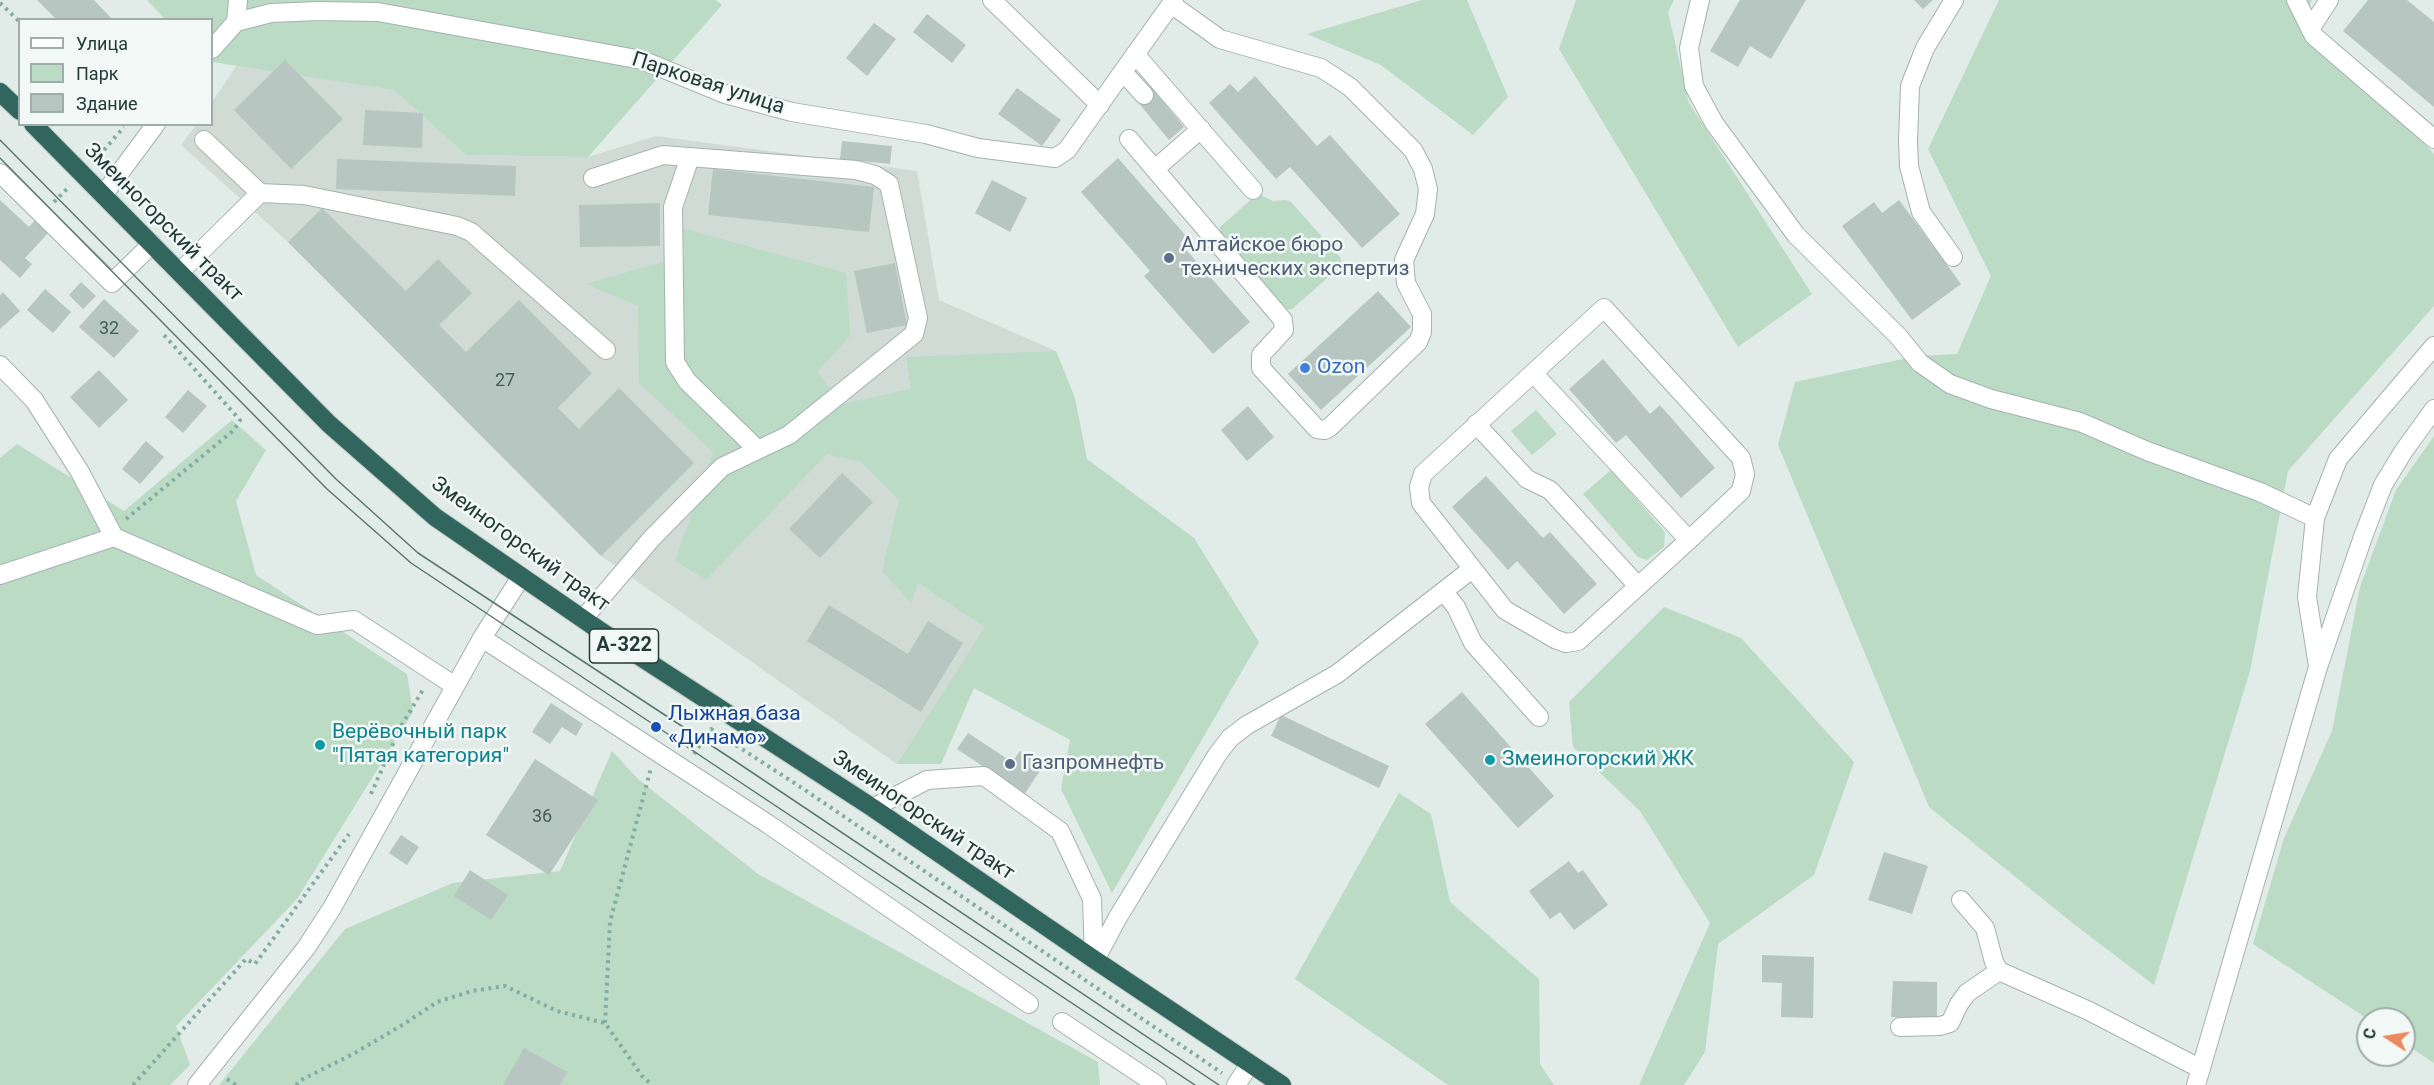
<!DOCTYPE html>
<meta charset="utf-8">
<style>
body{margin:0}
#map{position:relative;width:2434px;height:1085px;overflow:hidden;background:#e1ebe7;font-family:Roboto,sans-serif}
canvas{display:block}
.legend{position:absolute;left:18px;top:18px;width:195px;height:108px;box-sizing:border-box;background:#f2f8f5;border:2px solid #9faca9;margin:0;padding:8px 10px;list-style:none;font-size:18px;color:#223b36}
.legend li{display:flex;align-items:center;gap:12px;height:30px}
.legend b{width:30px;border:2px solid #9faca9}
.north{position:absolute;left:2356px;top:1007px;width:60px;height:60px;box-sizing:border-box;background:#f2f8f5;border:2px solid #9faca9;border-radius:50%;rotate:282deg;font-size:16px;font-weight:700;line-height:24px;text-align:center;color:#223b36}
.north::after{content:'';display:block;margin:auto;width:21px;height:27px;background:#eb895f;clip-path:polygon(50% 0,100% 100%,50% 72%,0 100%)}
</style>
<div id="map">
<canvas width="2434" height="1085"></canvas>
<ul class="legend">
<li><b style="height:8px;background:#fff"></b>Улица</li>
<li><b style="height:16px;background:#bbdbc5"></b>Парк</li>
<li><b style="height:16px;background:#b7c6c0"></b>Здание</li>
</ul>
<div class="north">С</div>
</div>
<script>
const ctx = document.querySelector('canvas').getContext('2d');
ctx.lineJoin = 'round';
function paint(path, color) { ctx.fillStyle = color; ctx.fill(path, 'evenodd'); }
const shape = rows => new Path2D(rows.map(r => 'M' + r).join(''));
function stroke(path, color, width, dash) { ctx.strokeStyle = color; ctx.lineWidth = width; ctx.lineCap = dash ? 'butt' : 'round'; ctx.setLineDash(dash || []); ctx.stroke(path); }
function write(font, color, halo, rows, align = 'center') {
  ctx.font = font + ' Roboto,sans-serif'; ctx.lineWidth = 5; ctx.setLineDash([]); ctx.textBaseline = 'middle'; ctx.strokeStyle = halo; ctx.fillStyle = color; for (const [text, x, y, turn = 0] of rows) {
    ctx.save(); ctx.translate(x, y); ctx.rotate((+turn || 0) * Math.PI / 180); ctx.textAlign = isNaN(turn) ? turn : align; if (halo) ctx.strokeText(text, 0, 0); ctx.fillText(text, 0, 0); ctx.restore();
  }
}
const built = shape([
 [237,65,394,90,466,155,588,157,656,136,917,171,939,300,1056,351,986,627,897,764,601,556,288,242,181,145,196,125,212,124,212,102]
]);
const green = shape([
 [147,0,716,0,722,5,588,157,466,155,394,90,212,62,212,20,165,19],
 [1422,0,1467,0,1508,97,1473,135,1381,65,1307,34],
 [1576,0,1674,0,1668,12,1689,103,1812,294,1738,347,1559,49],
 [1999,0,2312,0,2304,14,2434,154,2434,306,2288,471,2250,671,2154,985,2070,921,1929,807,1778,445,1795,382,1917,356,1957,354,1991,276,1928,149],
 [1255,196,1262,196,1273,201,1286,200,1291,202,1340,257,1342,265,1291,310,1283,308,1220,233,1220,227],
 [678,227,846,273,850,336,817,372,842,404,911,389,906,357,1056,351,1075,398,1087,459,1194,538,1259,642,1112,893,1061,789,1070,740,974,688,941,764,897,764,985,627,918,583,911,603,882,571,899,500,861,462,827,454,706,580,675,561,713,452,639,383,638,306,586,284,686,255],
 [1536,410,1557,434,1532,455,1511,431],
 [232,420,266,450,236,501,256,575,407,674,413,712,297,899,176,1026,190,1065,170,1085,0,1085,0,458,17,444,124,511],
 [2434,436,2434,1063,2404,1043,2404,1019,2368,1019,2253,944,2284,838,2332,731,2360,587,2396,490],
 [1611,470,1665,532,1664,547,1647,560,1638,557,1583,494],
 [1664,607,1741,638,1854,762,1814,875,1718,944,1705,1052,1684,1085,1639,1085,1710,923,1640,811,1573,747,1569,702],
 [612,751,638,779,758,874,1098,1062,1100,1085,219,1085,345,929,453,883,560,871],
 [1399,793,1431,814,1450,902,1539,979,1540,1064,1554,1085,1448,1085,1295,979]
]);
const building = shape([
 [37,0,94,0,113,20,57,20],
 [1740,0,1806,0,1771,59,1750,46,1738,67,1710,51],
 [1914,0,1933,0,1923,9],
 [2368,0,2407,0,2434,22,2434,107,2343,31],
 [927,14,966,45,952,63,913,32],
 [874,23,896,39,867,76,846,58],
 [285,60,343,119,291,169,234,110],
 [1255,76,1317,146,1330,135,1400,214,1362,248,1290,167,1276,179,1209,103,1230,84,1238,92],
 [1017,88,1061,120,1042,146,998,114],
 [1152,88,1184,127,1169,140,1137,101],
 [365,110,423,113,422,148,363,145],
 [842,141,892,146,890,164,840,159],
 [1118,158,1187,237,1180,243,1250,322,1213,354,1144,276,1150,271,1081,192],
 [337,159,516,166,515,196,336,189],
 [713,169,874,187,869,232,708,215],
 [992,180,1027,198,1010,232,975,213],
 [0,200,29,227,36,219,50,231,25,258,32,264,20,278,0,260],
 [1899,200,1961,284,1912,320,1842,226,1874,202,1882,213],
 [660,203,660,246,580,247,579,205],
 [322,208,406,291,438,259,472,293,439,325,466,352,519,300,592,373,558,408,579,429,619,388,694,463,601,556,288,242],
 [895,263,907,325,867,333,854,271],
 [81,282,96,296,83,309,69,295],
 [45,289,71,312,53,333,27,310],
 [1378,291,1411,327,1321,410,1288,374],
 [3,292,20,311,0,329,0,295],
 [104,299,139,331,114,358,79,327],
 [1603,359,1650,414,1660,405,1715,468,1681,498,1626,435,1616,443,1569,389],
 [99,370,128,400,99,428,70,397],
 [188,390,207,406,183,433,165,417],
 [1248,406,1274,437,1247,461,1221,430],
 [146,441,164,457,140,484,122,469],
 [842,473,873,502,820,558,789,529],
 [1486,476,1543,538,1550,532,1597,584,1564,614,1517,561,1508,570,1452,507],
 [829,605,908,654,928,621,963,643,921,712,807,641],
 [1462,692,1554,796,1518,828,1425,724],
 [551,703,583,724,576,736,562,727,550,744,532,732],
 [1281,715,1389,766,1379,788,1271,736],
 [968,733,1012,762,1020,751,1043,766,1022,798,1000,778,957,749],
 [535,759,598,800,549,875,486,835],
 [401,835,419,847,407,865,389,853],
 [1884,852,1928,866,1912,914,1868,900],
 [1569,861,1578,873,1583,870,1608,905,1574,930,1560,912,1550,919,1529,891],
 [470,870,508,895,491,920,454,896],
 [1762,955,1814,957,1813,1018,1781,1017,1782,983,1762,982],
 [1893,981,1937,982,1937,1018,1891,1017],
 [524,1048,567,1072,560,1085,503,1085]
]);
const path = shape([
 [0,3,20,22],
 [104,150,124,127],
 [54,202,70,186],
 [126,519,234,430,240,420,164,335],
 [694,754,711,729,802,788,1222,1073],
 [371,794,400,728,424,688],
 [605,1023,610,922,651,768],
 [227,1079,236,1085],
 [133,1085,246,959,255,964,349,834],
 [296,1085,299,1081,353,1054,404,1024,437,1002,472,991,505,986,557,1011,605,1023,642,1076,652,1085]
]);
const minor = shape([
 [992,0,1100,105],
 [1700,0,1689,48,1694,86,1714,123,1796,235,1898,336,1920,363,1950,384,1991,399,2080,422,2147,451,2260,492,2315,518],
 [2296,0,2314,36,2434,139],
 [236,22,238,0],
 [2310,29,2329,0],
 [212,49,236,22,271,13,318,11,378,12,642,60,725,94,792,112,926,134,978,148,1055,158,1067,150,1174,0],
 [1135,54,1253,190],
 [1123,72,1144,95],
 [1129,139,1283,320,1284,330,1261,355,1261,368,1317,429,1325,430,1330,427,1418,342,1422,332,1422,314,1406,283,1404,260,1425,214,1428,189,1423,169,1413,150,1350,87,1321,68,1220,39,1171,4],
 [204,140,260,193,304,195,457,226,471,232,606,350],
 [690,157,673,207,675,362,687,381,757,449],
 [1155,169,1201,129],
 [0,173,112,283,152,244],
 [104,194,156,124],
 [1953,257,1921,212,1909,166,1908,141,1910,86,1925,48,1954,0],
 [180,272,260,193],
 [1604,308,1741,458,1745,474,1741,491,1689,540,1578,641,1566,643,1555,639,1505,610,1421,503,1419,487,1423,474,1604,308],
 [0,365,34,400,80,472,114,537,317,625,354,620,455,686],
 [1534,374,1689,540],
 [1476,424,1527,479,1550,490,1638,586],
 [0,575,114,537],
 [1444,592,1456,607,1473,643,1539,717],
 [583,619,652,538,722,467,789,435,914,334,918,318,889,184,875,175,856,170,663,155,593,178],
 [482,638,768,824,1029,1004],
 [2318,666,2307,597,2315,518,2338,459,2434,346],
 [873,808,927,780,984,776,1060,831,1092,899,1094,958],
 [1961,900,1985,928,1994,962,1999,971,2089,1011,2201,1069],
 [1095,960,1118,917,1217,755,1230,738,1247,725,1337,674,1472,569],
 [1062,1022,1157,1085],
 [1900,1027,1940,1026,1950,1023,1959,1004,1967,993,1999,971],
 [197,1085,306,948,332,908,482,638,521,577],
 [1236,1085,1250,1064],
 [2196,1085,2318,667,2364,534,2383,485,2403,452,2434,409]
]);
const highway = shape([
 [0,92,20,111],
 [33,124,329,424,435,517,599,630,873,808,1095,960,1282,1085]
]);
const tram = shape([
 [0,140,336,479,418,553,735,761,1219,1085],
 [0,158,327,489,411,563,1195,1085]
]);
const markers = [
 [1169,258,6,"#5c6f8a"],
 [1305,368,6,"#3f7fe0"],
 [656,727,6,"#1a4fb4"],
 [320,745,6,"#0f9aa8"],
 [1490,760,6,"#0f9aa8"],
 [1010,764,6,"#5c6f8a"]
];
const numberNames = [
 ["32",109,329],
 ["27",505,381],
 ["36",542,817]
];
const shields = [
 [624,646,69]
];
const shieldNames = [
 ["А-322",624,646]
];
const streetNames = [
 ["Парковая улица",708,84,18],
 ["Змеиногорский тракт",163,223,45],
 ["Змеиногорский тракт",520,545,36],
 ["Змеиногорский тракт",923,816,34]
];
const serviceNames = [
 ["Алтайское бюро",1181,246],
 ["технических экспертиз",1181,270],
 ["Газпромнефть",1022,764]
];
const shopNames = [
 ["Ozon",1317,368]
];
const transitNames = [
 ["Лыжная база",668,715],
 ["«Динамо»",668,739]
];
const cultureNames = [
 ["Верёвочный парк",332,733],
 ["\"Пятая категория\"",332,757],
 ["Змеиногорский ЖК",1502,760]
];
paint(built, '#d0dbd6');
paint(green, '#bbdbc5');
paint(building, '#b7c6c0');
stroke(minor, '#a4b3ae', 20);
stroke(highway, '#c1c8c7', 20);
stroke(path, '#83ada2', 4, [3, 4.5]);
stroke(minor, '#fff', 18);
stroke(highway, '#30665d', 18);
stroke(tram, '#5d7771', 1.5);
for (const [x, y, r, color] of markers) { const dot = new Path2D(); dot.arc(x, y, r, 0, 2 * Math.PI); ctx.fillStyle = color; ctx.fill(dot); stroke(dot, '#f2f8f5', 2); }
write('18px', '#475e58', null, numberNames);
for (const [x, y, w] of shields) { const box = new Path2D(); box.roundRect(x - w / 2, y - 17, w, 34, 4.5); ctx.fillStyle = '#f2f8f5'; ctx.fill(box); stroke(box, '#223b36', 1.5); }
write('bold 20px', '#223b36', null, shieldNames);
write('21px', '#223b36', '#f2f8f5', streetNames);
write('21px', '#4e5e75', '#f2f8f5', serviceNames, 'left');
write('21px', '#366cbe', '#f2f8f5', shopNames, 'left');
write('21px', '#164399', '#f2f8f5', transitNames, 'left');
write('21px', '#0d838f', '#f2f8f5', cultureNames, 'left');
</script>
